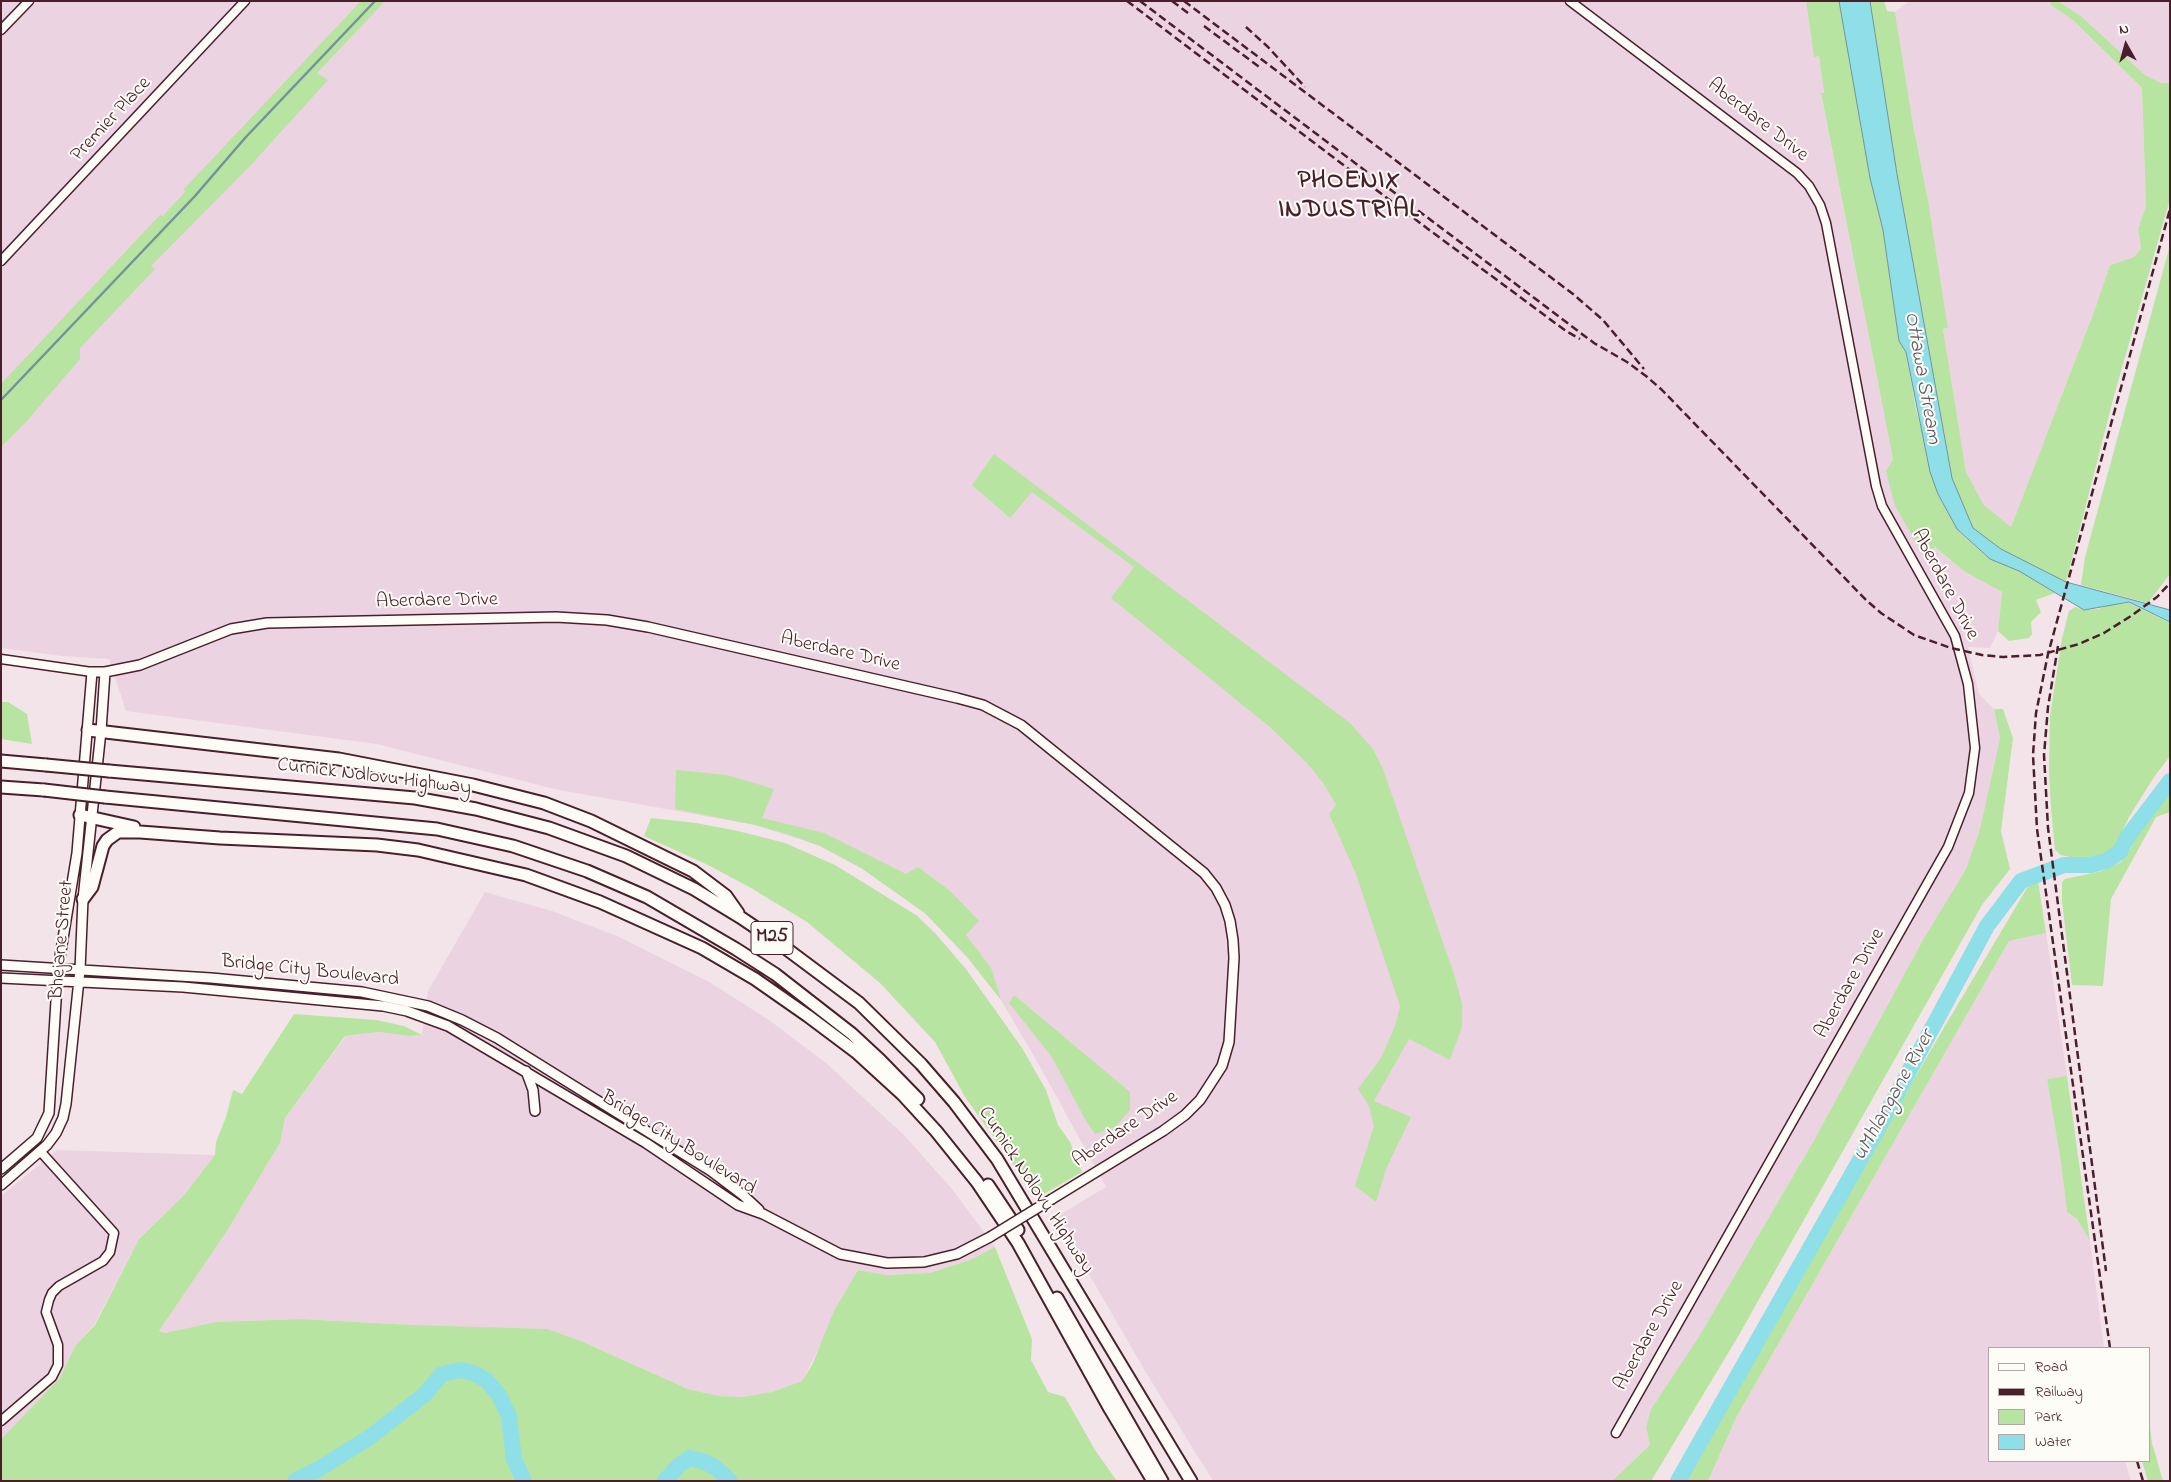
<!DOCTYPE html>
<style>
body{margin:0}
#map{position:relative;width:2171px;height:1482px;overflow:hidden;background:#f3e4ea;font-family:"Indie Flower",sans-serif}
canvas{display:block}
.frame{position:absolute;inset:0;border:2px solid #4a1f2b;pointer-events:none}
.legend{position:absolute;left:1988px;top:1347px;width:162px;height:115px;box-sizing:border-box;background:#fdfcf7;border:1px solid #b5a4a5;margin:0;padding:6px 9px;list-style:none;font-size:15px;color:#4a1f2b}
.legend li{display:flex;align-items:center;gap:10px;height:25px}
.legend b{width:25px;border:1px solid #b5a4a5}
.north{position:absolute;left:2101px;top:20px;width:50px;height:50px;-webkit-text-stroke:4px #fdfcf7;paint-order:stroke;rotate:353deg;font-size:14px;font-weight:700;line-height:20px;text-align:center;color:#4a1f2b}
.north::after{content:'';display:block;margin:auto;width:18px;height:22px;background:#4a1f2b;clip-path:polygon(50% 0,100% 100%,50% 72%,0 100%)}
</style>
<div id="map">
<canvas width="2171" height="1482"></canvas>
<div class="frame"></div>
<ul class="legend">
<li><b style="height:6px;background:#fdfcf7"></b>Road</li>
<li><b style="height:6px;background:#4a1f2b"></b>Railway</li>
<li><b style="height:14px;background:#b8e4a1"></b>Park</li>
<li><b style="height:14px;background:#8edfe7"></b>Water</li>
</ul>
<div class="north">N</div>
</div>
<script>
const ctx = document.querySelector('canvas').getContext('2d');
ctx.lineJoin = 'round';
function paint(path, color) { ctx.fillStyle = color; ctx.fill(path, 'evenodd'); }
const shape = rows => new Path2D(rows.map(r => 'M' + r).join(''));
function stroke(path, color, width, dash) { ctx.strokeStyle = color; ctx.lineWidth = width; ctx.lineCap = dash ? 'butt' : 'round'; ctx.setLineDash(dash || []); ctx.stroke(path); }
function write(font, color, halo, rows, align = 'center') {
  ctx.font = font + ' "Indie Flower",sans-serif'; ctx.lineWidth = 4; ctx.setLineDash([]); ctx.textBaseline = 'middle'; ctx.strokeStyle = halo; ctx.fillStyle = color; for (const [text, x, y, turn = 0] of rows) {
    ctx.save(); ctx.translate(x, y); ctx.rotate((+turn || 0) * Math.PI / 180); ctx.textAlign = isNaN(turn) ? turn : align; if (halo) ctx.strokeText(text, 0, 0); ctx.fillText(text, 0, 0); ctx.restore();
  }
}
const built = shape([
 [1,1,1806,1,1814,56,1819,56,1824,93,1821,94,1893,459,1886,471,1935,547,1965,572,2002,592,1998,631,1990,648,1968,647,1979,694,1994,709,2000,738,1980,829,1966,869,1924,938,1813,1142,1748,1253,1698,1338,1651,1409,1646,1427,1650,1445,1612,1481,1213,1481,1145,1371,1056,1217,1106,1187,1042,1070,1001,1000,967,957,926,914,906,898,861,868,820,846,755,825,554,789,377,744,126,711,109,659,62,656,1,648],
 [1909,1,2054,1,2050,2,2051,5,2074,21,2142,88,2146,206,2138,229,2141,249,2134,257,2110,265,2095,309,2011,527,1984,505,1966,472,1943,329,1948,328,1928,200,1913,124,1895,12],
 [2058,1,2170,1,2170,83,2161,83,2145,75,2081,16],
 [485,892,552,911,617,936,711,983,769,1020,826,1063,905,1136,952,1189,995,1247,970,1260,929,1273,886,1275,858,1270,802,1381,772,1392,742,1397,719,1396,688,1389,581,1341,412,1325,301,1319,215,1322,165,1333,159,1331,227,1231,280,1143,285,1118,346,1036,378,1032,409,1036,422,1035,428,991],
 [2046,933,2067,1076,2047,1079,2061,1163,2067,1212,2077,1219,2090,1241,2104,1348,1990,1348,1990,1461,2125,1461,2131,1481,1708,1481,1737,1416,2009,941],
 [57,1150,215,1155,184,1195,139,1239,94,1325,75,1346,60,1378,1,1439,1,1196]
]);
const green = shape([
 [361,1,385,1,317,73,328,80,250,166,151,266,155,269,80,348,80,359,26,422,1,447,1,384,160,215,163,216,185,192,184,189],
 [1806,1,1839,1,1871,180,1883,230,1899,341,1906,352,1916,409,1938,494,1957,529,1967,539,1990,559,2019,571,2055,593,2036,600,2041,612,2031,622,2032,634,2029,638,2009,641,1998,631,2002,592,1965,572,1935,547,1923,554,1895,506,1886,471,1893,459,1821,93,1824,93,1819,56,1814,57],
 [1870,1,1884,1,1887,11,1895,12,1913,124,1928,200,1948,328,1943,329,1966,472,1984,505,2011,527,2095,309,2110,265,2134,257,2141,249,2138,229,2146,206,2142,88,2074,21,2051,5,2050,2,2058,1,2081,16,2145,75,2161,83,2170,83,2170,199,2114,396,2066,582,2001,549,1973,528,1952,478,1897,174],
 [2170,245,2170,574,2148,603,2081,585,2085,557],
 [994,454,1350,723,1373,749,1383,769,1414,859,1454,974,1462,1004,1462,1027,1450,1060,1409,1039,1374,1101,1411,1117,1386,1169,1376,1202,1355,1186,1374,1126,1369,1106,1358,1089,1381,1058,1395,1026,1400,1006,1356,874,1329,814,1336,805,1324,784,1307,763,1271,728,1111,598,1134,567,1032,492,1010,518,972,485],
 [2129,603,2170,623,2170,756,2154,777,2129,817,2113,850,2101,856,2078,859,2061,855,2055,850,2051,808,2049,771,2050,716,2062,639,2069,611,2075,607,2084,610,2098,609,2110,605],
 [1,702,8,702,27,714,32,744,1,739],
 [1994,709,2003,709,2013,738,2001,831,2010,869,1982,905,1736,1340,1651,1481,1612,1481,1650,1445,1646,1427,1651,1409,1698,1338,1748,1253,1813,1142,1924,938,1966,869,1980,829,2000,738],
 [676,770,727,775,774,789,762,818,824,833,906,874,918,867,950,891,979,921,966,935,991,968,1001,1000,967,957,926,914,861,868,820,846,790,835,755,825,675,809],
 [2170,786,2170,812,2156,817,2111,899,2103,986,2072,985,2062,901,2062,882,2065,879,2102,871,2121,862,2131,849,2141,821,2154,803],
 [651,818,696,823,738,831,785,843,835,865,916,915,935,933,966,969,1022,1048,1046,1090,1058,1125,1070,1142,1082,1172,1037,1198,965,1097,935,1042,880,983,807,922,751,888,708,865,644,836],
 [2038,881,2046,933,2009,941,1737,1416,1708,1481,1686,1481,1820,1241,1942,1031,2027,888],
 [1014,995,1130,1092,1130,1110,1115,1127,1095,1134,1086,1121,1052,1057,1009,1003],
 [294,1014,376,1020,404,1026,422,1035,409,1036,378,1032,345,1036,285,1118,280,1143,227,1231,159,1331,165,1333,215,1322,301,1319,412,1325,547,1329,581,1341,688,1389,719,1396,742,1397,772,1392,802,1381,812,1365,834,1311,858,1270,886,1275,929,1273,970,1260,995,1247,1032,1339,1031,1360,1048,1392,1065,1397,1095,1450,1117,1481,1,1481,1,1439,60,1378,75,1346,95,1325,139,1239,184,1195,215,1155,216,1142,226,1117,233,1090,242,1094],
 [2067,1076,2084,1199,2090,1241,2077,1219,2067,1212,2061,1163,2047,1079],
 [2150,1427,2152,1443,2163,1481,2148,1481,2142,1461,2150,1461]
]);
const water = shape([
 [1839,1,1870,1,1897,174,1952,478,1973,528,2001,549,2066,582,2170,610,2170,622,2129,602,2084,610,2019,571,1990,559,1957,529,1938,494,1930,472,1906,352,1899,341,1883,230,1870,178,1839,1]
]);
const stream = shape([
 [1,400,195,196,245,138,375,1]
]);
const river = shape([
 [295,1481,319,1469,370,1437,424,1395,442,1374,461,1370,473,1373,486,1380,499,1395,509,1416,514,1459,524,1481],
 [665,1481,679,1465,690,1458,705,1462,715,1467,730,1481],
 [1678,1481,1885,1116,1987,926,2021,881,2064,865,2091,865,2106,861,2120,852,2128,836,2170,781]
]);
const minor = shape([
 [1570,1,1797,173,1809,186,1820,205,1826,223,1876,486,1882,506,1955,636,1968,684,1975,748,1969,793,1948,847,1616,1433],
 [1,30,29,1],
 [1,261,245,1],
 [1,659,92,672],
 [1,1421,52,1377,58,1365,58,1345,46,1312,49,1300,52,1293,59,1286,103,1261,110,1252,114,1233,40,1151]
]);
const tertiary = shape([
 [1,965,211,978,362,992,428,1006,462,1020,497,1038,558,1076,711,1171,744,1196,759,1210],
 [1,978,183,987,383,1006,407,1011,448,1026,646,1143,738,1205,763,1214,840,1254,887,1263,924,1262,957,1254,990,1237],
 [526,1071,533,1090,535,1111],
 [1,1169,37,1138,49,1113,58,969,77,853,92,672,105,672,140,665,231,629,267,623,556,617,607,620,648,627,957,698,983,705,1021,725,1204,873,1216,888,1225,905,1230,921,1233,940,1234,958,1229,1042,1222,1066,1200,1100,1185,1115,1163,1131,1052,1199],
 [1,1185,47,1145,56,1133,63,1118,66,1104,80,970,83,899,101,731,105,672]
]);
const primary = shape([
 [88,730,339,759,473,785,544,803,591,821,693,871,726,896,738,913],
 [1,761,46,765],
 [109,771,415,798,476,809,549,828,626,856,694,889,740,917,780,944,859,1003,921,1064,954,1102,997,1159,1191,1481],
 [1,787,44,790],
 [105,797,437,829,513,846,587,871,647,897,736,949,775,974,852,1034,880,1060,918,1099],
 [80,815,134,827],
 [83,899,92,887,103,846,107,840,118,832,140,832,220,838,377,845,418,850,526,875,600,902,702,948,755,979,808,1016,856,1052,903,1095,936,1131,977,1182,1018,1243,1110,1409,1153,1481],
 [988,1185,1018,1230],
 [1057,1298,1162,1481]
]);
const rail = shape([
 [1127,1,1428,229,1566,331,1580,339],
 [1140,1,1594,343,1627,362,1646,376,1662,390,1866,600,1881,613,1914,635,1951,648,1982,655,2003,657,2040,655,2079,644,2104,633,2131,616,2157,597,2170,583],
 [1172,1,1188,13],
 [1184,1,1573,294,1603,320,1644,369],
 [1204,26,1262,69],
 [1246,27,1268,47,1305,87],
 [2058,646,2048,707,2044,755,2048,828,2106,1271],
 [2110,1348,2037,829,2033,755,2036,713,2048,654,2170,209],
 [2137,1461,2143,1481]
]);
const tertiaryBridge = shape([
 [990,1237,1052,1199]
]);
const primaryBridge = shape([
 [46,765,109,771],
 [44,790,105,797]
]);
const shields = [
 [772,938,42]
];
const shieldNames = [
 ["M25",772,938]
];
const streetNames = [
 ["Premier Place",112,120,-47],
 ["Aberdare Drive",1757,121,38],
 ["Aberdare Drive",1944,585,62],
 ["Aberdare Drive",437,602,-1],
 ["Aberdare Drive",840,653,13],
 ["Curnick Ndlovu Highway",374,778,7],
 ["Bhejane Street",63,940,-85],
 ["Bridge City Boulevard",310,972,6],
 ["Aberdare Drive",1851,984,-61],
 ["Aberdare Drive",1126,1130,-34],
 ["Bridge City Boulevard",678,1144,32],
 ["Curnick Ndlovu Highway",1035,1191,57],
 ["Aberdare Drive",1650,1336,-61]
];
const waterNames = [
 ["Ottawa Stream",1921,378,80],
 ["uMhlangane River",1895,1096,-61]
];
const districtNames = [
 ["PHOENIX",1349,183],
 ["INDUSTRIAL",1349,212]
];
paint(built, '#ecd3e1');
paint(green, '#b8e4a1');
paint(water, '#8edfe7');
stroke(water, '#73929c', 1);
stroke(stream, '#73929c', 2.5);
stroke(river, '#8edfe7', 16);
stroke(minor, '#4a1f2b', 11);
stroke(tertiary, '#4a1f2b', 12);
stroke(primary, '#4a1f2b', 15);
stroke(minor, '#fdfcf7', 8);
stroke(tertiary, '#fdfcf7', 9);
stroke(primary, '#fdfcf7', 11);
stroke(rail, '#4a1f2b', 2.5, [8, 4]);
stroke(tertiaryBridge, '#4a1f2b', 12, []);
stroke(primaryBridge, '#4a1f2b', 15, []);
stroke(tertiaryBridge, '#fdfcf7', 9);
stroke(primaryBridge, '#fdfcf7', 11);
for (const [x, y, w] of shields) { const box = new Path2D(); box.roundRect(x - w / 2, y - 16.5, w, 33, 4); ctx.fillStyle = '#fdfcf7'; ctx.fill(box); stroke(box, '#4a1f2b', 1); }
write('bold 19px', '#4a1f2b', null, shieldNames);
write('20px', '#4a1f2b', '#fdfcf7', streetNames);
write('italic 21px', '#5e5963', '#fdfcf7', waterNames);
ctx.letterSpacing = '1px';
write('bold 25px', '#4a1f2b', '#fdfcf7', districtNames);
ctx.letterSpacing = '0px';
</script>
